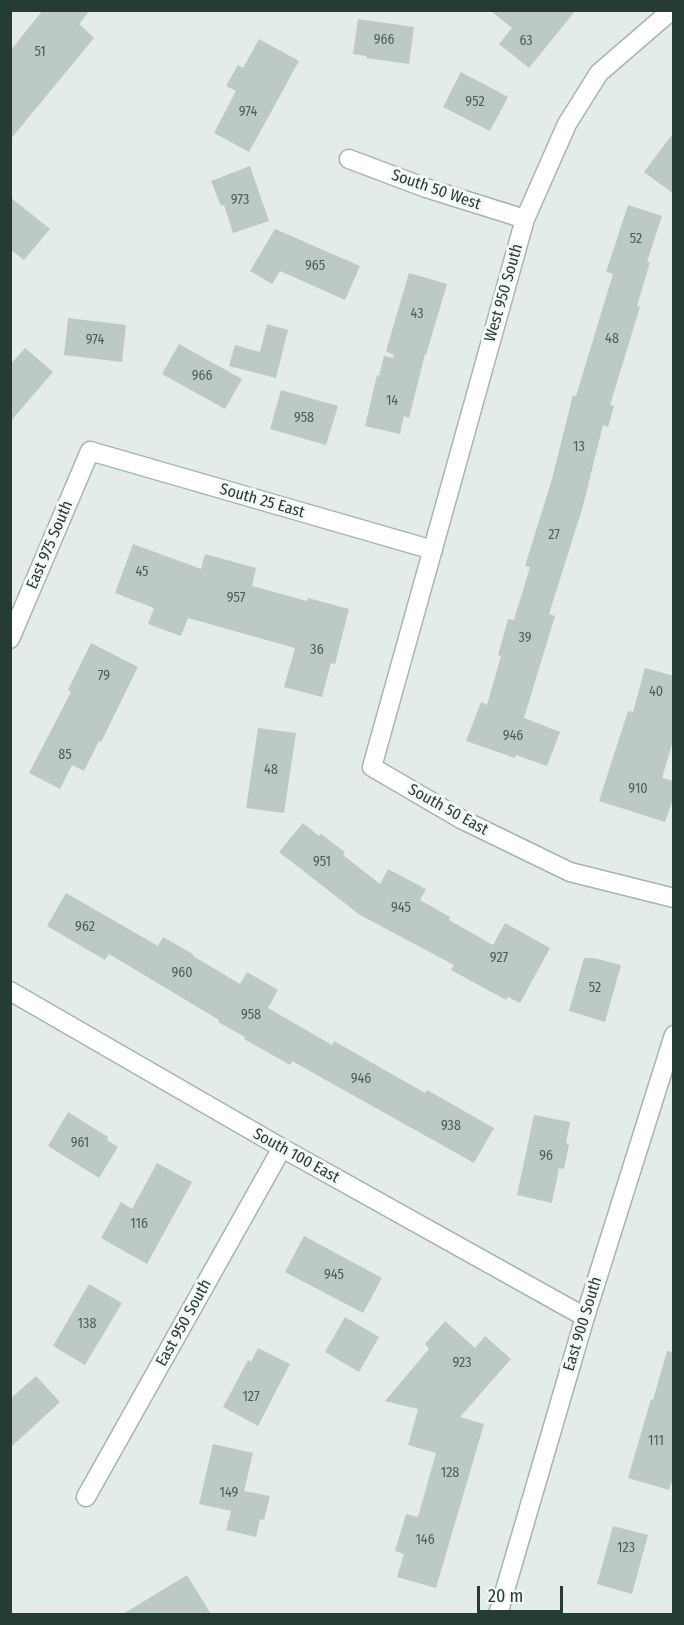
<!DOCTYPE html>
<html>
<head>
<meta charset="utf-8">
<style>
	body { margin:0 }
	#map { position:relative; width:684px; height:1625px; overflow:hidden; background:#e3ece8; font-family:"Fira Sans Condensed",sans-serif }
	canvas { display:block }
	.frame { position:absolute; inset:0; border:12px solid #253c34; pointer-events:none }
	.scale { position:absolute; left:477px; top:1586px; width:86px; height:27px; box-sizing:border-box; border:3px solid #253c34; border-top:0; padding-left:8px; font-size:18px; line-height:21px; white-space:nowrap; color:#253c34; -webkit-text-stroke:4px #f4f9f6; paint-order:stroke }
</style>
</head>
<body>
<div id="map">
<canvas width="684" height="1625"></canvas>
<div class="frame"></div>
<div class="scale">20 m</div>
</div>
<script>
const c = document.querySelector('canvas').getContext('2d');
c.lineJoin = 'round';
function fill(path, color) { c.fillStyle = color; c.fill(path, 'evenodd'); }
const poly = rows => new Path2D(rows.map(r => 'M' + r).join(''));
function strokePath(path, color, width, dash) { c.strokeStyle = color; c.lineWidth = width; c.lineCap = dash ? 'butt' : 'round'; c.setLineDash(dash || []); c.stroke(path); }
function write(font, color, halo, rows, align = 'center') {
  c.font = font + ' "Fira Sans Condensed",sans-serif'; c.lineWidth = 6; c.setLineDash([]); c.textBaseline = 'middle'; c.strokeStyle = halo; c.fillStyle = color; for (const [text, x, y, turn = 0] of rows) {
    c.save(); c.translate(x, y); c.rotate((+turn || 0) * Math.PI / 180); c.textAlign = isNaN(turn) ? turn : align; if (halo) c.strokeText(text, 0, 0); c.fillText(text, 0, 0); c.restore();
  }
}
fill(poly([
	[43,10,90,10,79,24,94,38,10,140,10,51],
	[490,10,576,10,529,68,499,44,512,28],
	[358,19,414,27,409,64,366,58,367,56,353,54],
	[259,39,299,61,249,152,214,133,236,91,226,86,238,65,243,68],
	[461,72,508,97,490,131,443,107],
	[674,132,674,194,644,172],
	[250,166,269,221,233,233,224,205,221,206,211,181],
	[10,197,50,229,24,260,10,249],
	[628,205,662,216,647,262,650,262,637,306,640,307,610,405,614,406,608,427,603,425,583,506,549,614,555,616,524,718,560,732,547,766,516,755,515,758,466,741,481,702,487,705,501,656,498,655,508,619,514,620,530,567,525,566,552,479,573,395,576,396,613,274,606,272],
	[275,229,360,266,345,300,280,271,272,284,250,271],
	[409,273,447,284,426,355,425,354,409,418,404,416,400,434,365,426,377,375,379,376,384,356,393,358,394,355,386,351],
	[68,318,126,325,122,362,64,355],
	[267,324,288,330,276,378,229,366,235,345,260,352],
	[179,344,242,379,225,409,162,374],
	[25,348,53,372,10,422,10,365],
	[281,390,338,406,326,445,270,429],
	[133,544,201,569,205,554,256,568,252,586,307,601,308,598,349,609,335,664,331,663,322,697,284,687,295,648,188,618,181,636,148,624,154,608,115,593],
	[91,643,138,667,101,742,99,741,84,771,72,765,60,789,29,773,71,692,68,690],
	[645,668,674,676,674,738,662,778,674,781,674,796,665,822,599,801,628,711,633,712],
	[258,728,296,733,284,813,246,808],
	[303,823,319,836,321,834,345,852,343,855,380,884,388,869,426,889,420,900,450,917,449,920,493,945,505,923,550,948,520,1003,508,997,506,1000,451,970,454,965,360,915,279,852],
	[66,893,158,946,163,937,193,954,193,956,240,984,247,972,278,990,268,1008,332,1045,334,1041,425,1093,427,1090,494,1128,474,1163,292,1061,290,1065,244,1039,245,1037,218,1022,219,1020,109,954,105,960,47,926],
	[584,958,594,958,621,965,605,1022,569,1011],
	[68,1112,108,1137,107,1140,118,1147,99,1178,48,1146],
	[534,1115,570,1122,566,1143,569,1144,564,1169,559,1168,552,1203,517,1195],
	[157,1163,192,1182,147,1264,101,1238,121,1202,132,1209],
	[304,1236,382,1278,363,1313,285,1272],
	[89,1284,122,1303,85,1365,53,1346],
	[345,1317,379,1337,359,1372,325,1352],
	[445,1321,475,1348,485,1336,511,1359,460,1417,484,1424,436,1588,397,1577,404,1554,395,1551,406,1514,418,1517,436,1453,408,1445,418,1409,385,1401,429,1349,425,1344],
	[258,1348,290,1364,258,1426,223,1407,248,1360,251,1362],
	[667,1351,674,1352,674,1476,669,1490,628,1478,651,1399,653,1400],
	[36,1376,60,1402,10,1448,10,1399],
	[213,1444,253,1453,244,1491,270,1496,264,1520,260,1519,256,1537,226,1530,231,1511,199,1504],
	[613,1526,648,1535,632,1594,597,1584],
	[187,1575,211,1614,123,1614]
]), '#bcc9c4');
const minor = poly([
	[672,10,599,73,567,124,525,219,372,767,461,819,570,872,674,898],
	[349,159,426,188,525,219],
	[10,639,90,451,433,550],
	[10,991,282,1148,585,1317],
	[86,1497,282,1148],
	[498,1614,585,1317,674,1035]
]);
strokePath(minor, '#a6b4ae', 21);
strokePath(minor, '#fff', 18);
write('14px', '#4b5f58', null, [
	["966",384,40],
	["63",526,41],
	["51",40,52],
	["952",475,102],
	["974",248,112],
	["973",240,200],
	["52",636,239],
	["965",315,266],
	["43",417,314],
	["48",612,339],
	["974",95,340],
	["966",202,376],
	["14",392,401],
	["958",304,418],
	["13",579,447],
	["27",554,535],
	["45",142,572],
	["957",236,598],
	["39",525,638],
	["36",317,650],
	["79",104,676],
	["40",656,692],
	["946",513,736],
	["85",65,755],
	["48",271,770],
	["910",638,789],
	["951",322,862],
	["945",401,908],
	["962",85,927],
	["927",499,958],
	["960",182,973],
	["52",595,988],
	["958",251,1015],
	["946",361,1079],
	["938",451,1126],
	["961",80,1143],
	["96",546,1156],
	["116",139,1224],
	["945",334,1275],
	["138",87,1324],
	["923",462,1363],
	["127",251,1397],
	["111",656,1441],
	["128",450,1473],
	["149",229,1493],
	["146",425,1540],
	["123",626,1548]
]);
write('16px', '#253c34', '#f4f9f6', [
	["South 50 West",436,190,19],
	["West 950 South",504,293,-74],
	["South 25 East",262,501,16],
	["East 975 South",50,545,-67],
	["South 50 East",448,810,29],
	["South 100 East",296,1156,29],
	["East 950 South",184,1323,-61],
	["East 900 South",583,1324,-73]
]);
</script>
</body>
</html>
